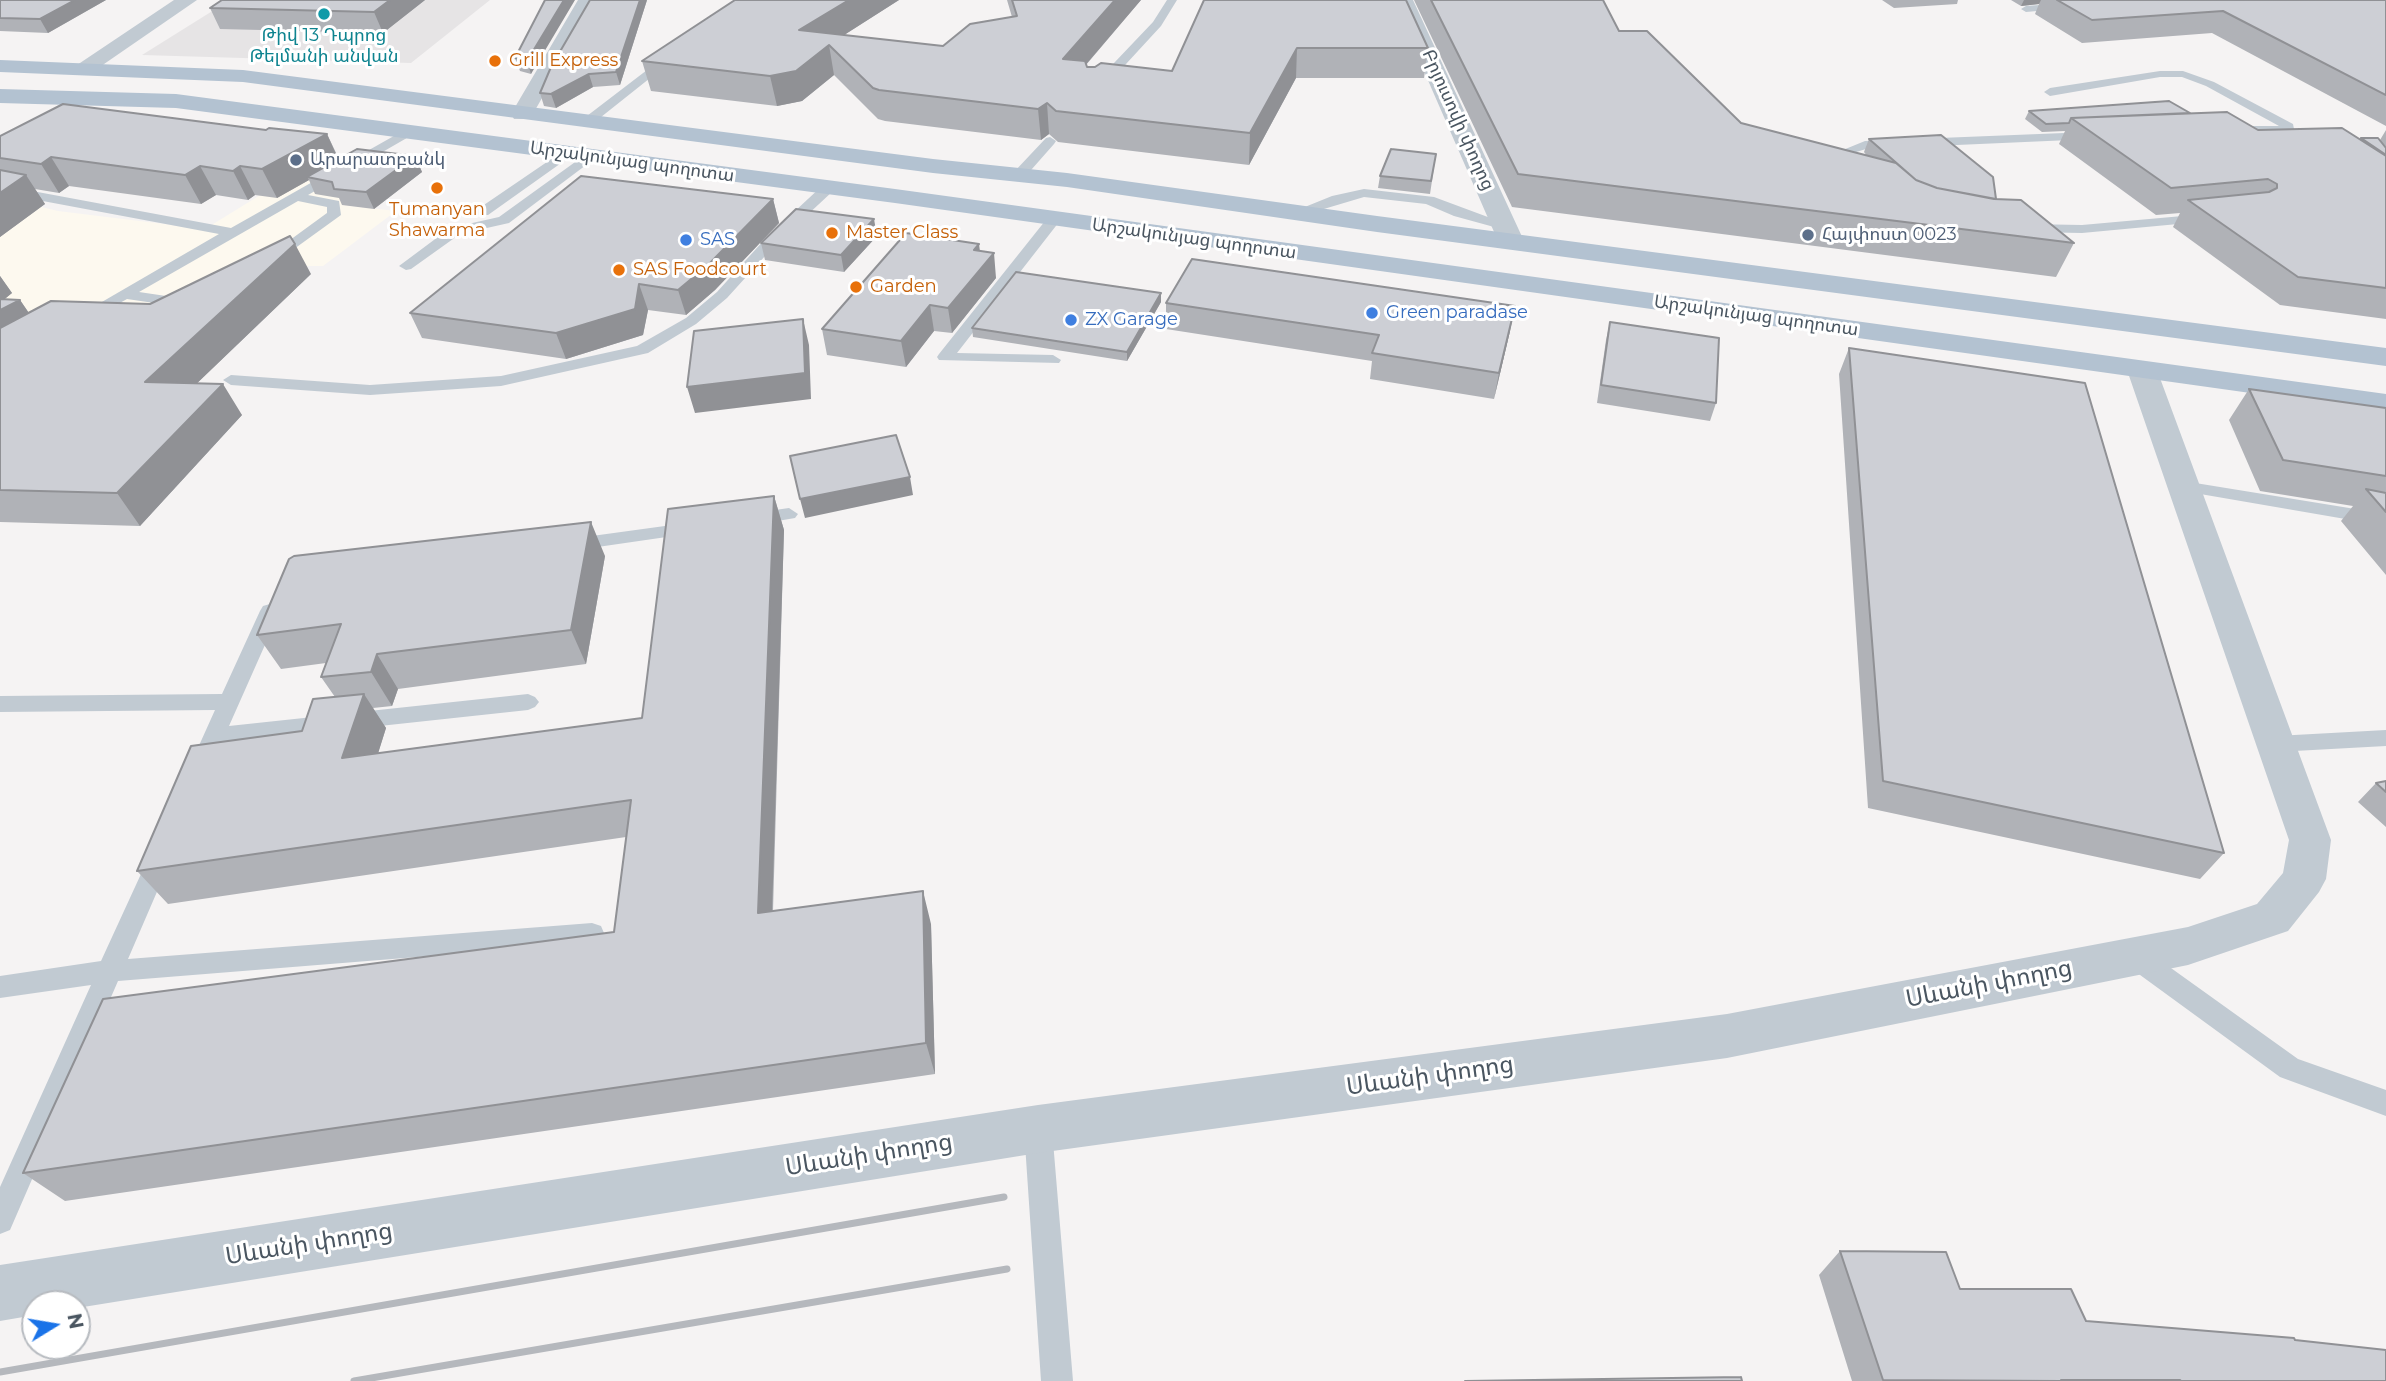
<!DOCTYPE html>
<html>
<head>
<meta charset="utf-8">
<style>
	body { margin:0 }
	#map { position:relative; width:2386px; height:1381px; overflow:hidden; background:#f5f3f3; font-family:Montserrat,sans-serif }
	canvas { display:block }
	.north { position:absolute; left:21px; top:1290px; width:70px; height:70px; box-sizing:border-box; background:#fff; border:2px solid #b7bbc0; border-radius:50%; rotate:79deg; font-size:19px; font-weight:700; line-height:28px; text-align:center; color:#4a5661 }
	.north::after { content:''; display:block; margin:auto; width:24px; height:32px; background:#1a73e8; clip-path:polygon(50% 0,100% 100%,50% 72%,0 100%) }
</style>
</head>
<body>
<div id="map">
<canvas width="2386" height="1381"></canvas>
<div class="north">N</div>
</div>
<script>
const c = document.querySelector('canvas').getContext('2d');
c.lineJoin = 'round';
function fill(path, color) { c.fillStyle = color; c.fill(path, 'evenodd'); }
const poly = rows => new Path2D(rows.map(r => 'M' + r).join(''));
function strokePath(path, color, width, dash) { c.strokeStyle = color; c.lineWidth = width; c.lineCap = dash ? 'butt' : 'round'; c.setLineDash(dash || []); c.stroke(path); }
function write(font, color, halo, rows, align = 'center') {
  c.font = font + ' Montserrat,"Noto Sans Armenian",sans-serif'; c.lineWidth = 6; c.setLineDash([]); c.textBaseline = 'middle'; c.strokeStyle = halo; c.fillStyle = color; for (const [text, x, y, turn = 0] of rows) {
    c.save(); c.translate(x, y); c.rotate((+turn || 0) * Math.PI / 180); c.textAlign = isNaN(turn) ? turn : align; if (halo) c.strokeText(text, 0, 0); c.fillText(text, 0, 0); c.restore();
  }
}
fill(poly([
	[319,159,343,205,396,211,323,266,306,266,0,396,0,197,58,211,205,229]
]), '#fdf9ef');
fill(poly([
	[230,0,490,0,411,63,142,55]
]), '#e6e4e5');
fill(poly([
	[1167,0,1177,0,1161,26,1103,89,1095,89,1095,83,1153,22,1167,0],
	[2066,3,2070,4,2070,8,2026,12,2021,9,2026,6,2066,3],
	[664,57,674,59,591,125,583,125,583,119,664,57],
	[2160,71,2183,71,2214,82,2293,124,2294,129,2308,134,2302,138,2272,133,2226,133,2226,127,2230,126,2279,126,2206,86,2182,77,2160,77,2050,96,2044,92,2050,88,2160,71],
	[408,128,412,129,412,135,308,195,339,201,341,215,276,262,266,262,264,259,327,213,327,207,298,201,139,292,193,300,196,303,193,306,188,308,127,299,89,320,79,320,76,317,219,234,0,193,0,185,231,228,408,128],
	[2089,132,2095,136,2093,139,1866,149,1853,153,1868,169,1861,173,1856,172,1838,152,1865,141,2089,132],
	[1050,137,1056,141,1054,144,1024,178,1014,178,1014,172,1046,138,1050,137],
	[566,149,572,153,571,156,488,215,478,215,478,209,566,149],
	[589,152,594,153,594,159,509,223,460,234,411,269,406,270,399,266,450,228,499,217,589,152],
	[828,184,833,185,833,191,775,245,727,298,696,324,648,353,501,386,370,395,231,385,223,380,231,375,370,385,501,376,637,346,686,318,717,292,765,239,823,185,828,184],
	[1364,189,1434,197,1512,226,1505,230,1454,216,1426,204,1364,197,1297,217,1290,213,1332,196,1364,189],
	[2205,214,2210,215,2210,221,2082,233,2027,232,2020,228,2027,224,2082,225,2205,214],
	[1054,215,1061,219,1059,222,957,353,1053,355,1061,360,1059,363,939,360,937,357,939,354,1049,216,1054,215],
	[2183,481,2386,514,2386,526,2177,490,2174,486,2177,482,2183,481],
	[789,508,798,514,795,518,754,525,745,519,754,513,789,508],
	[694,522,701,524,703,528,701,532,570,551,563,549,561,545,563,541,570,539,694,522],
	[270,604,277,606,280,611,229,726,528,694,535,697,539,702,535,707,528,710,222,743,207,776,199,778,191,776,188,770,215,710,0,712,0,696,222,694,260,611,263,606,270,604],
	[2386,730,2386,746,2276,752,2268,750,2265,744,2268,738,2276,736,2386,730],
	[160,848,168,850,172,857,128,959,592,923,601,926,604,933,601,940,592,943,118,981,10,1230,0,1234,0,1187,91,985,0,998,0,976,101,961,152,850,160,848],
	[2134,945,2143,948,2298,1059,2386,1090,2386,1116,2280,1077,2125,964,2121,956,2125,948,2134,945],
	[1038,1116,1048,1120,1052,1129,1073,1381,1041,1381,1024,1129,1028,1120,1038,1116]
]), '#c1cad2');
fill(poly([
	[174,0,197,0,91,73,77,73,73,69,77,65,174,0],
	[578,0,598,0,530,119,514,119,511,114,578,0],
	[1393,0,1413,0,1524,241,1520,247,1511,249,1502,247,1498,241,1393,0]
]), '#c1cad2');
fill(poly([
	[2142,361,2152,364,2157,370,2331,840,2326,879,2319,892,2288,931,2188,965,1727,1058,1038,1153,77,1308,77,1304,35,1304,35,1315,0,1321,0,1265,1038,1105,1727,1014,2188,927,2257,904,2283,873,2289,840,2127,370,2132,364,2142,361]
]), '#c1cad2');
fill(poly([
	[0,60,243,70,933,159,1067,173,1377,216,2386,348,2386,366,1377,232,1067,187,933,173,243,82,0,72,0,60],
	[0,89,176,94,895,189,2386,394,2386,412,895,203,176,108,0,103,0,89]
]), '#b3c2d1');
strokePath(poly([
	[0,1372,1004,1197],
	[354,1381,1007,1269]
]), '#b5b8bd', 7);
fill(poly([
	[0,0,106,0,48,33,0,31],
	[425,0,383,33,220,29,210,8],
	[545,0,531,74,520,71,515,58],
	[647,0,620,85,593,87,556,108,544,106,540,93],
	[735,0,899,0,844,35,943,46,1012,17,1007,0,1141,0,1086,65,1087,67,1172,71,1204,0,1428,48,1424,78,1296,78,1249,165,1058,142,1049,134,1041,140,885,121,878,119,834,75,802,101,777,106,651,91,642,61],
	[1414,0,1603,0,1619,31,1741,123,1867,156,1864,152,1869,139,1996,199,2074,243,2056,277,1512,207],
	[1882,0,1958,0,1957,4,1894,8],
	[2011,0,2386,0,2386,126,2212,33,2082,43,2035,14,2039,4,2021,6],
	[2029,111,2190,113,2258,130,2360,139,2361,138,2380,140,2386,130,2386,319,2280,305,2173,227,2180,213,2156,215,2059,144,2065,131,2042,132,2025,119],
	[266,130,327,134,339,159,415,156,422,172,374,209,342,205,339,198,315,194,309,180,277,198,255,195,248,200,216,195,201,204,69,186,59,193,35,189,45,204,0,237,0,136],
	[1436,154,1430,194,1378,188,1380,176],
	[773,199,779,223,715,290,686,315,648,310,643,335,566,359,422,338,410,313],
	[877,236,844,272,765,260,761,243],
	[980,251,996,278,952,333,934,331,906,367,827,355,822,329],
	[311,274,197,383,242,415,140,526,0,522,0,276,12,293,4,299,20,300,29,313,150,304],
	[1161,302,1127,361,973,337,972,328],
	[1166,303,1510,331,1494,399,1370,379,1372,361,1166,329],
	[1610,322,1716,403,1710,421,1597,403,1606,340],
	[1849,348,2224,853,2200,879,1868,808,1839,374],
	[2249,389,2386,408,2386,575,2341,521,2353,506,2260,491,2229,420],
	[774,496,784,530,773,911,931,924,935,1074,65,1201,23,1173,614,932,626,837,168,904,137,871,302,731,335,697,321,677,326,663,281,669,257,635,605,556,586,664,398,689,392,706,373,708,386,728,378,753,642,718],
	[2386,781,2386,827,2358,802,2376,783],
	[1840,1251,1960,1289,2086,1321,2295,1340,2386,1381,1852,1381,1819,1275]
]), '#b0b2b7');
fill(poly([
	[75,0,106,0,48,33,40,19],
	[390,0,425,0,383,33,374,12],
	[564,0,575,0,531,74,527,61],
	[640,0,647,0,620,85,616,72],
	[849,0,899,0,805,60,799,30],
	[1115,0,1141,0,1065,89,1063,59],
	[2024,0,2041,0,2039,4,2021,6],
	[829,45,834,75,802,101,777,106,770,76],
	[1297,48,1296,78,1249,165,1250,133],
	[589,74,593,87,556,108,551,94],
	[1047,103,1049,134,1041,140,1038,109],
	[327,134,340,163,307,177,309,180,277,198,262,169],
	[415,156,422,172,374,209,366,192],
	[51,157,69,186,59,193,41,164],
	[200,166,216,195,201,204,185,175],
	[240,166,255,195,248,200,233,171],
	[26,175,45,204,0,237,0,193],
	[773,199,779,223,715,290,686,315,678,290],
	[874,219,877,236,844,272,841,255],
	[295,244,311,274,165,414,145,382],
	[979,244,982,267,994,253,996,278,952,333,948,308,974,250],
	[0,276,12,293,0,303],
	[639,284,648,310,643,335,566,359,556,333],
	[1161,293,1161,302,1127,361,1127,352],
	[20,300,41,331,0,354,0,310],
	[930,305,934,331,906,367,901,341],
	[1515,306,1510,331,1494,399,1499,373],
	[803,319,809,345,811,399,695,413,687,387],
	[223,384,242,415,140,526,117,493],
	[910,477,913,495,805,518,800,499],
	[774,496,784,530,771,945,758,913],
	[591,522,605,556,586,664,571,630],
	[377,654,398,689,392,706,371,672],
	[364,694,386,728,366,792,342,758],
	[923,891,931,924,935,1074,926,1043]
]), '#909195');
const building = poly([
	[0,0,75,0,40,19,0,18,0,0],
	[222,0,390,0,374,12,210,8,222,0],
	[545,0,564,0,527,61,515,58,545,0],
	[590,0,640,0,616,72,589,74,551,94,540,93,551,67,590,0],
	[735,0,849,0,799,30,943,46,970,24,1017,16,1012,0,1115,0,1063,59,1085,61,1087,67,1095,67,1101,63,1172,71,1204,0,1406,0,1428,48,1297,48,1250,133,1056,111,1047,103,1038,109,879,90,873,88,829,45,796,71,770,76,642,61,735,0],
	[1431,0,1603,0,1619,31,1647,31,1741,123,1896,163,1916,180,1937,188,1994,199,2021,200,2074,243,1518,174,1431,0],
	[2057,0,2386,0,2386,95,2223,11,2092,20,2057,0],
	[2169,101,2190,113,2071,118,2069,123,2046,124,2029,111,2169,101],
	[63,104,266,130,269,128,327,134,262,169,240,166,233,171,200,166,185,175,51,157,41,164,0,158,0,136,63,104],
	[2227,112,2258,130,2342,128,2386,156,2386,288,2298,277,2188,200,2269,192,2277,188,2277,184,2268,179,2171,188,2071,118,2227,112],
	[1941,135,1993,177,1996,199,1937,188,1916,180,1869,139,1941,135],
	[2361,138,2378,138,2386,148,2386,155,2361,138],
	[357,149,415,156,366,192,334,189,332,182,307,177,357,149],
	[1391,149,1436,154,1431,181,1380,176,1391,149],
	[0,170,26,175,0,193,0,170],
	[581,176,773,199,708,265,678,290,639,284,635,309,556,333,410,313,581,176],
	[796,209,874,219,841,255,761,243,796,209],
	[906,233,979,244,974,250,994,253,948,308,930,305,901,341,822,329,906,233],
	[290,236,295,244,145,382,223,384,117,493,0,490,0,328,51,301,150,304,290,236],
	[1192,259,1515,306,1499,373,1372,353,1379,335,1166,303,1192,259],
	[1016,272,1161,293,1127,352,972,328,1016,272],
	[0,299,20,300,0,310,0,299],
	[803,319,805,373,687,387,694,331,803,319],
	[1610,322,1719,338,1716,403,1601,385,1610,322],
	[1849,348,2085,383,2224,853,1883,781,1849,348],
	[2249,389,2386,408,2386,476,2283,460,2249,389],
	[896,435,910,477,800,499,790,456,896,435],
	[2366,489,2386,493,2386,512,2366,489],
	[774,496,758,913,923,891,926,1043,23,1173,103,999,614,932,631,800,137,871,191,746,302,731,313,699,364,694,342,758,642,718,668,509,774,496],
	[591,522,571,630,377,654,371,672,321,677,341,624,257,635,289,559,294,556,591,522],
	[2386,781,2386,792,2376,783,2386,781],
	[1840,1251,1946,1252,1960,1289,2071,1289,2086,1321,2294,1338,2295,1340,2386,1350,2386,1381,2181,1381,2180,1380,2061,1380,2061,1381,1883,1380,1840,1251],
	[1741,1377,1742,1381,1465,1381,1741,1377]
]);
fill(building, '#cdcfd5');
strokePath(building, '#909195', 2);
for (const [x, y, r, color] of [
	[324,14,7,"#0f9aa8"],
	[495,61,7,"#e8710a"],
	[296,160,7,"#5c6f8a"],
	[437,188,7,"#e8710a"],
	[832,233,7,"#e8710a"],
	[1808,235,7,"#5c6f8a"],
	[686,240,7,"#3f7fe0"],
	[619,270,7,"#e8710a"],
	[856,287,7,"#e8710a"],
	[1372,313,7,"#3f7fe0"],
	[1071,320,7,"#3f7fe0"]
]) { const dot = new Path2D(); dot.arc(x, y, r, 0, 2 * Math.PI); c.fillStyle = color; c.fill(dot); strokePath(dot, '#fff', 2.5); }
write('18px', '#0d838f', '#fff', [
	["Թիվ 13 Դպրոց",324,36],
	["Թելմանի անվան",324,57]
]);
write('18px', '#c56008', '#fff', [
	["Grill Express",509,61],
	["Tumanyan",437,210,"center"],
	["Shawarma",437,231,"center"],
	["Master Class",846,233],
	["SAS Foodcourt",633,270],
	["Garden",870,287]
], 'left');
write('18px', '#4a5661', '#fff', [
	["Բրյուսովի փողոց",1458,120,66],
	["Արշակունյաց պողոտա",632,162,8],
	["Արշակունյաց պողոտա",1194,239,8],
	["Արշակունյաց պողոտա",1756,316,8]
]);
write('18px', '#4e5e75', '#fff', [
	["Արարատբանկ",310,160],
	["Հայփոստ 0023",1822,235]
], 'left');
write('18px', '#366cbe', '#fff', [
	["SAS",700,240],
	["Green paradase",1386,313],
	["ZX Garage",1085,320]
], 'left');
write('24px', '#4a5661', '#fff', [
	["Սևանի փողոց",1989,984,-11],
	["Սևանի փողոց",1430,1076,-8],
	["Սևանի փողոց",869,1155,-9],
	["Սևանի փողոց",309,1244,-9]
]);
</script>
</body>
</html>
